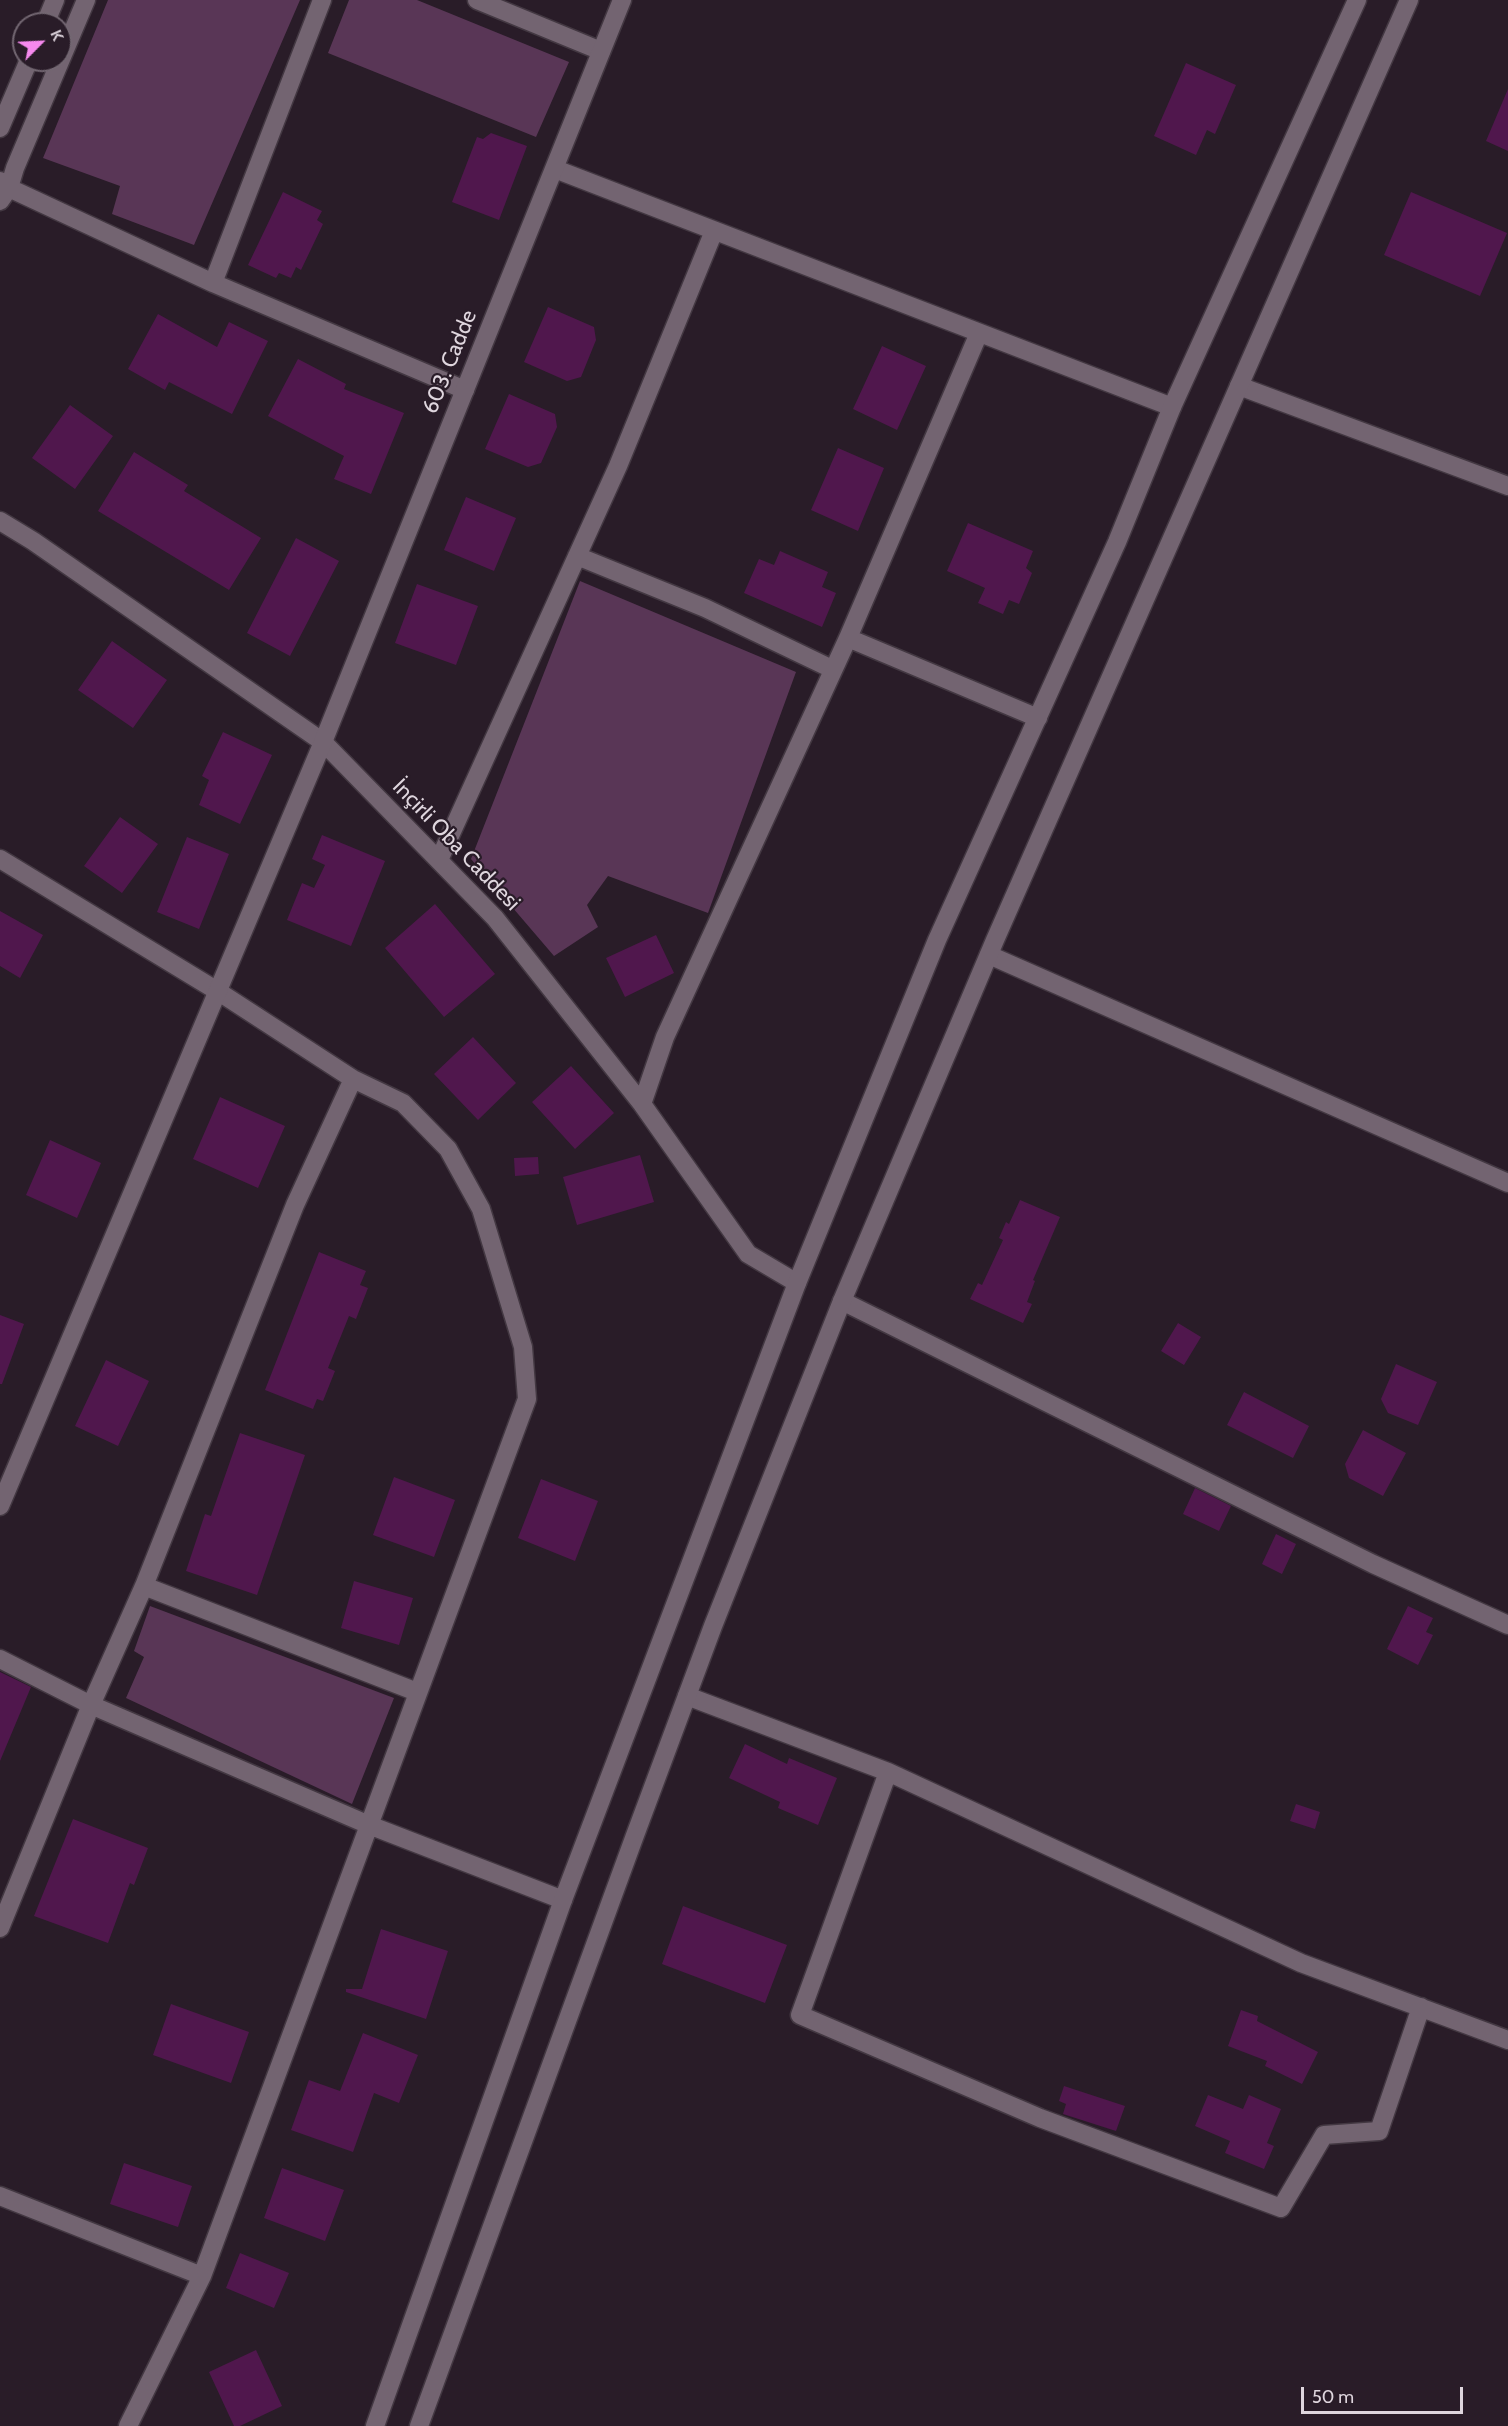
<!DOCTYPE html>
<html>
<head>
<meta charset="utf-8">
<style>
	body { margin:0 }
	#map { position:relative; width:1508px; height:2426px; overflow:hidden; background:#291c28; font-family:Cabin,sans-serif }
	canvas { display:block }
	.north { position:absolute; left:12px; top:12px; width:60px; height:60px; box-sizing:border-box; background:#291c28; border:2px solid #726671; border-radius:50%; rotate:66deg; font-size:16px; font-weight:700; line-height:24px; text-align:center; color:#dfd6de }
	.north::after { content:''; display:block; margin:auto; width:21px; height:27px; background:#f689ee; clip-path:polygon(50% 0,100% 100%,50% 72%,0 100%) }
	.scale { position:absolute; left:1301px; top:2387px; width:162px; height:27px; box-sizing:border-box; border:3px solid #dfd6de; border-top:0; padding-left:8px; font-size:18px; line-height:21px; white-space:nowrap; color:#dfd6de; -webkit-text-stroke:4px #291c28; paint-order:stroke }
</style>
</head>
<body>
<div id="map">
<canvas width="1508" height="2426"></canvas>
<div class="north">K</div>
<div class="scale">50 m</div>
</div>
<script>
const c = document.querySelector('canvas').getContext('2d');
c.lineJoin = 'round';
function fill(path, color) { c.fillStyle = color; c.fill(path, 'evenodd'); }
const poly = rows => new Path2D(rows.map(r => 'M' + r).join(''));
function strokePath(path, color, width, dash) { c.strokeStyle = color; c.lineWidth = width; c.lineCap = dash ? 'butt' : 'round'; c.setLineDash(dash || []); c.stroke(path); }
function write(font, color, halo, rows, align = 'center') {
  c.font = font + ' Cabin,sans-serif'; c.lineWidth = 4.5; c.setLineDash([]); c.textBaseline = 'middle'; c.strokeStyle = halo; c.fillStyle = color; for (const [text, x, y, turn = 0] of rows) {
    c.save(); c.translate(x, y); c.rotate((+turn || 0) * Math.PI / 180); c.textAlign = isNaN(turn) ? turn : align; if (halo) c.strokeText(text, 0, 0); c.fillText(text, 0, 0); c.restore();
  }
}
fill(poly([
	[108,0,300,0,194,245,112,214,120,186,43,158],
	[349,0,417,0,569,62,536,137,328,53],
	[580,581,796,672,708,913,608,876,587,905,598,927,554,956,471,859],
	[150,1606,394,1698,352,1804,126,1698,144,1657,134,1651]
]), '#593656');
fill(poly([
	[1186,63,1236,85,1215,134,1207,130,1196,155,1154,136],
	[1508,89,1508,151,1486,141],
	[491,133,527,146,499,220,452,202,477,137,483,139],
	[283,192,322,211,317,220,323,224,301,270,296,267,291,278,279,273,276,278,248,265],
	[1411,192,1507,233,1480,296,1384,255],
	[548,307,594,327,596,340,581,377,567,381,524,362],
	[158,314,217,347,229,322,268,341,232,414,169,382,165,390,128,369],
	[882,346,926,366,897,430,853,409],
	[298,359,346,384,344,389,404,413,371,494,334,479,344,456,268,416],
	[509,394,555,414,557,427,541,463,528,467,485,449],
	[70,405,113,436,75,489,32,458],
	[838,448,884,468,858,531,811,510],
	[134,452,188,485,184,491,261,538,229,590,98,511],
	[466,497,516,518,494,571,444,550],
	[968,523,1033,551,1026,568,1032,573,1019,604,1009,600,1003,614,978,603,985,588,947,571],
	[296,538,339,561,290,656,247,633],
	[780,551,828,572,822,587,836,593,822,627,744,593,759,559,774,565],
	[417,584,478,606,456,665,395,643],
	[112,641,167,680,133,728,78,690],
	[223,732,272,755,240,824,199,805,209,780,202,776],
	[120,817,158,844,122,893,84,866],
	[322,835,385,861,351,946,287,920,302,883,314,888,325,865,312,859],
	[187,837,229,854,199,929,157,912],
	[435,904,495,974,444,1017,385,948],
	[0,911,43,935,20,978,0,966],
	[656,935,674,973,625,997,606,958],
	[473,1037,516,1083,478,1120,434,1074],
	[571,1066,614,1113,575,1149,532,1102],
	[220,1097,285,1126,258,1188,193,1159],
	[50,1140,101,1163,77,1218,26,1195],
	[640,1155,654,1202,577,1225,563,1177],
	[538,1157,539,1174,515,1176,514,1158],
	[1020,1200,1060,1217,1033,1280,1035,1281,1027,1302,1032,1304,1023,1323,970,1299,978,1283,982,1285,1003,1240,999,1238,1006,1222,1009,1224],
	[319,1252,366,1271,360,1285,368,1288,356,1319,349,1316,345,1326,328,1368,335,1371,323,1401,317,1399,313,1409,265,1390],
	[0,1315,24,1324,2,1384,0,1384],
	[1178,1323,1201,1337,1184,1365,1161,1351],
	[106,1360,149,1381,118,1446,75,1426],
	[1396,1364,1437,1382,1418,1425,1388,1413,1381,1399],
	[1244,1392,1309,1426,1293,1458,1227,1425],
	[1363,1430,1406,1453,1383,1496,1349,1478,1345,1464],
	[240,1433,305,1455,257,1595,186,1571,205,1514,211,1516],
	[394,1477,455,1500,434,1557,373,1535],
	[541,1479,598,1501,575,1561,518,1538],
	[1195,1488,1231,1506,1219,1531,1183,1514],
	[1276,1534,1296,1544,1282,1574,1262,1564],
	[354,1581,413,1598,399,1645,341,1628],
	[1408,1606,1433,1618,1426,1632,1433,1635,1418,1665,1387,1649],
	[0,1672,31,1687,0,1761],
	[745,1744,787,1764,789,1758,837,1778,818,1825,778,1808,780,1802,729,1778],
	[1296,1804,1320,1812,1315,1829,1290,1821],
	[73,1819,148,1848,134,1885,130,1883,108,1943,34,1916],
	[683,1906,787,1945,765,2003,662,1964],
	[381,1929,448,1951,426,2019,346,1992,346,1989,362,1989],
	[171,2004,249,2032,231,2083,153,2055],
	[1241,2010,1258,2016,1257,2021,1318,2052,1302,2084,1265,2066,1267,2061,1228,2046],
	[363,2033,418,2055,399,2103,374,2093,353,2152,291,2130,309,2080,340,2091],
	[1064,2086,1125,2106,1116,2131,1063,2114,1066,2104,1059,2101],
	[1208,2095,1243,2109,1249,2095,1281,2109,1267,2143,1274,2146,1264,2169,1225,2153,1230,2141,1195,2126],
	[124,2163,192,2186,178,2227,110,2204],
	[282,2168,344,2190,325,2241,264,2218],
	[240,2253,289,2273,274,2308,226,2288],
	[256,2350,282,2406,240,2426,234,2426,209,2372]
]), '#50174d');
const minor = poly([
	[477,0,601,51],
	[45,24,55,0],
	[0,128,29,60],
	[555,169,1172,407],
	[0,181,9,188,213,283,465,390],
	[0,201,9,188,15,168,86,0],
	[213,283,322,0],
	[1239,386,1508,486],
	[0,521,33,541,323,742,495,918,642,1104,748,1254,797,1283],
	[577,556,705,608,832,669],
	[848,638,1038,718],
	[0,859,219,992,353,1079,403,1103,448,1149,481,1209,523,1347,527,1399,202,2276,128,2426],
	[439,860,618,466,714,231],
	[989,955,1508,1183],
	[642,1104,665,1037,848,638,979,333],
	[144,1586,417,1692],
	[0,1659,91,1705,369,1825,563,1900],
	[687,1696,888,1772,1301,1963,1508,2040],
	[888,1772,800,2015,1040,2118,1281,2208,1324,2135,1379,2131,1421,2007],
	[0,1928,91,1705,144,1586,295,1205,353,1079],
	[0,2196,202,2276]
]);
const tertiary = poly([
	[842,1301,1373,1564,1508,1625],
	[0,1506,323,742,622,0]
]);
const secondary = poly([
	[375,2426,563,1900,797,1283,937,940,1117,542,1172,407,1357,0],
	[419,2426,634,1838,713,1626,842,1301,995,940,1409,0]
]);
strokePath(minor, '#433842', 21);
strokePath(tertiary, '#433842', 21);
strokePath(secondary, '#433842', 21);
strokePath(minor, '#736471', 18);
strokePath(tertiary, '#736471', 18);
strokePath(secondary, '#736471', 18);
write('22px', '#dfd6de', '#291c28', [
	["603. Cadde",450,362,-68],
	["İnçirli Oba Caddesi",456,845,46]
]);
</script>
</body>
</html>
